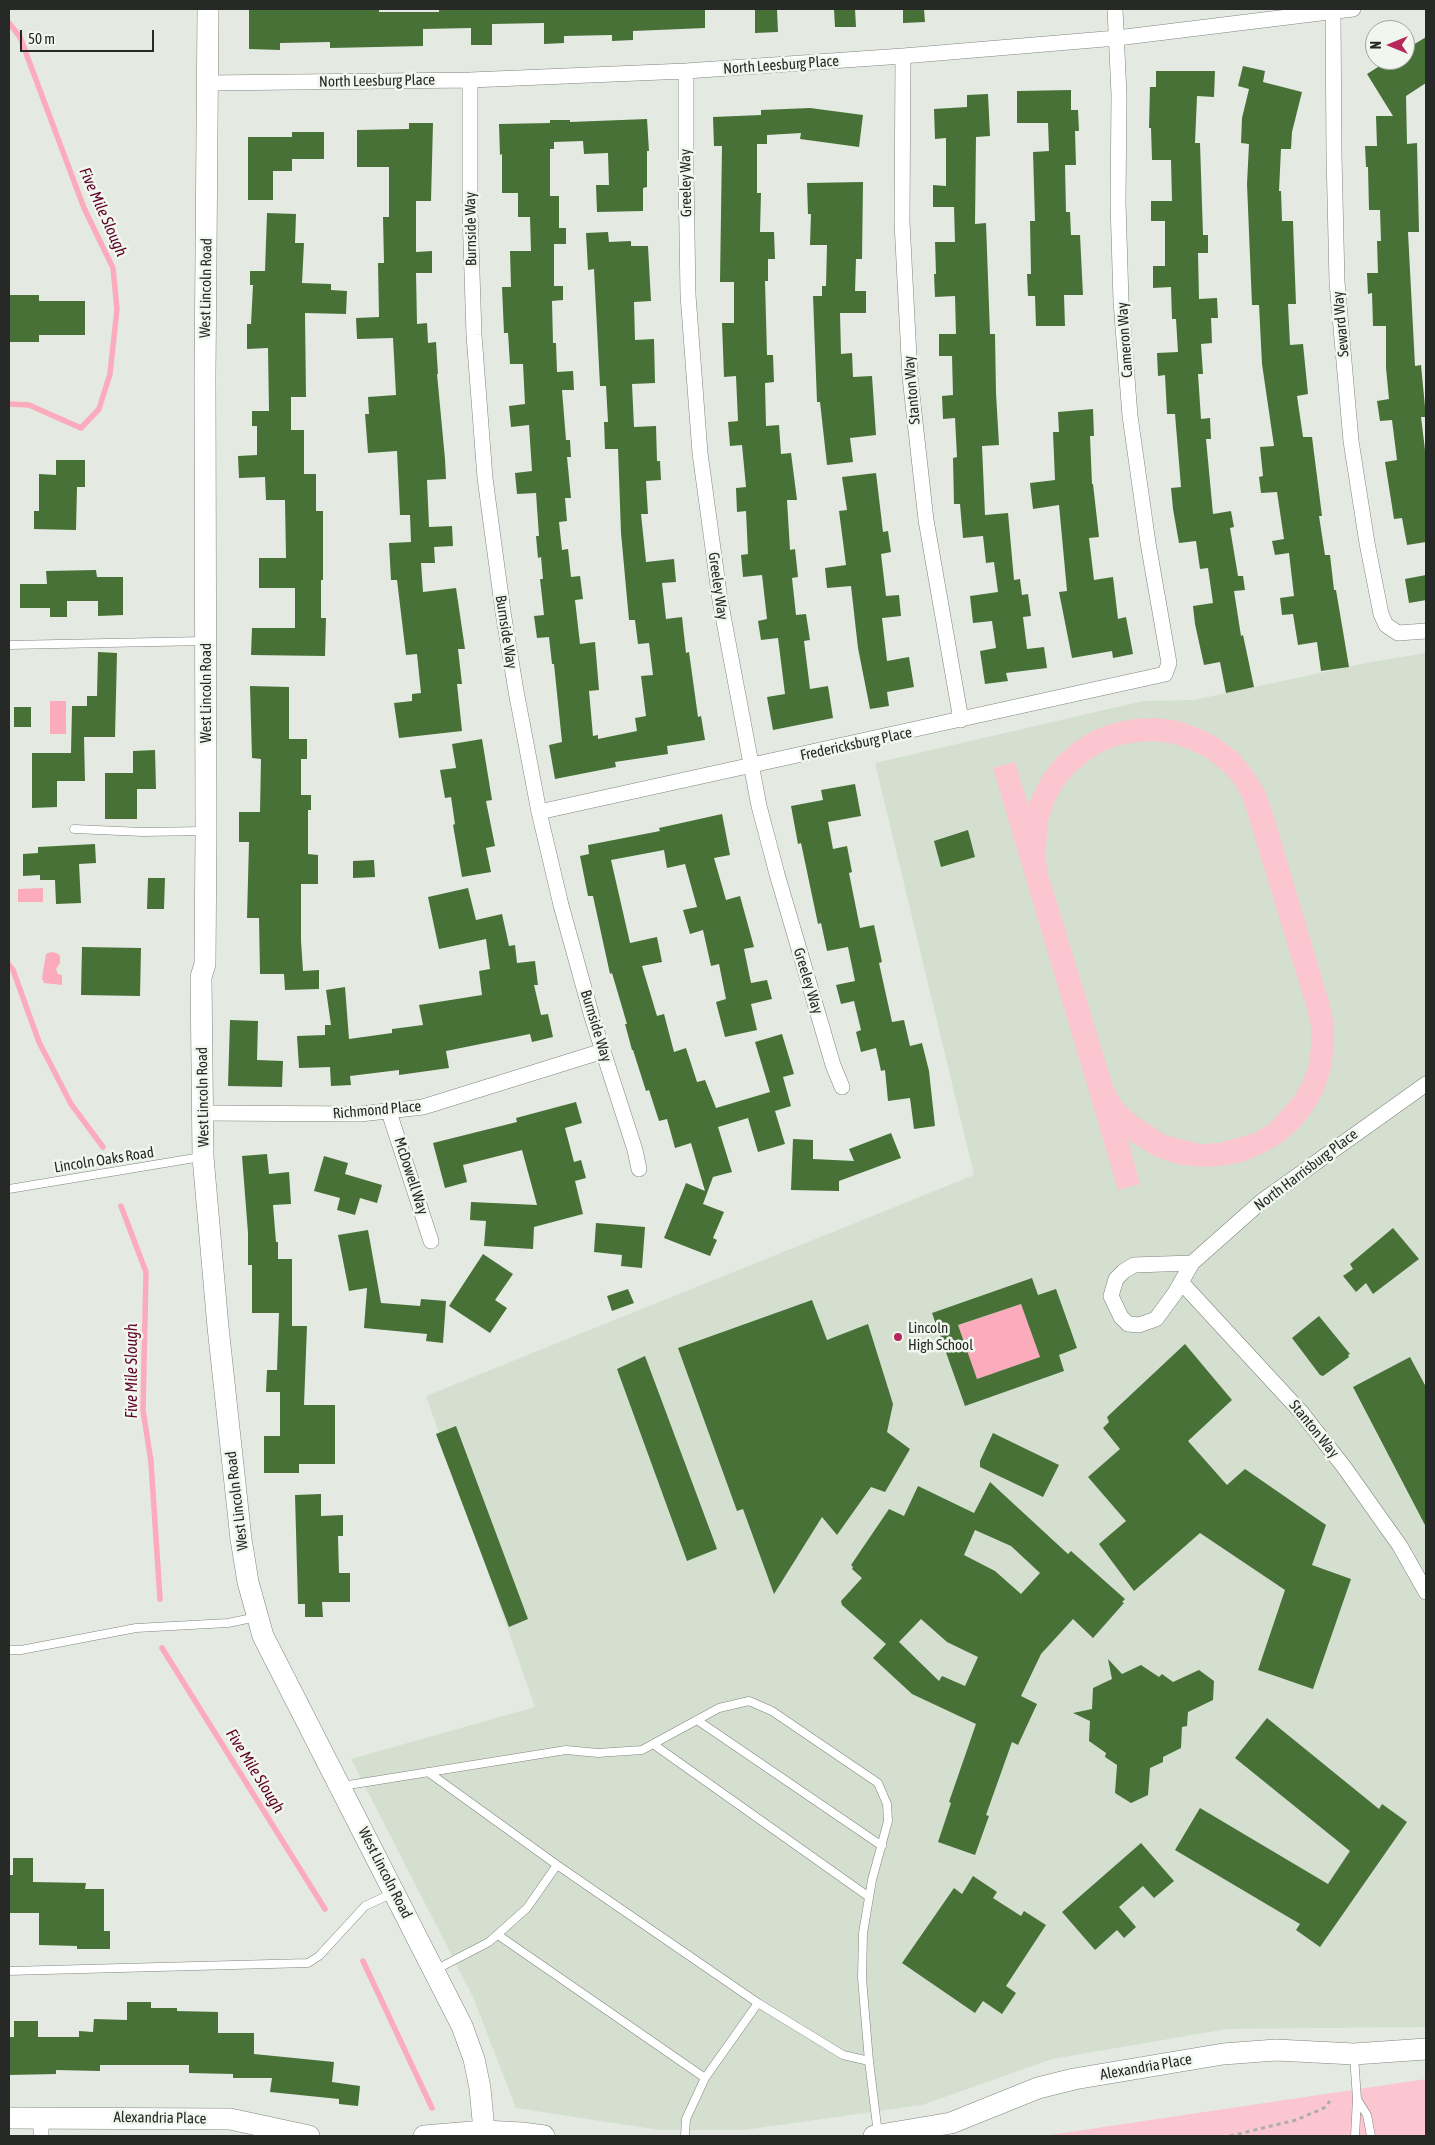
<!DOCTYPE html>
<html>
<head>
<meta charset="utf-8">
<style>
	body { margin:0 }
	#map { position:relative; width:1435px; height:2145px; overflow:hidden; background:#e4eae2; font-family:"Asap Condensed",sans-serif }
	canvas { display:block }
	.frame { position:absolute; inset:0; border:10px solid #272926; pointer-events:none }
	.north { position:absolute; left:1365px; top:20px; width:50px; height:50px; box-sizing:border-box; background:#f1f7ef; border:1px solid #a0a59f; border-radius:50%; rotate:270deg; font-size:14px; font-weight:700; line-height:20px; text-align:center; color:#272926 }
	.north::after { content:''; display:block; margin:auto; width:18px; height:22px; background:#b6285a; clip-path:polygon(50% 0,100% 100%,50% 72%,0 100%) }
	.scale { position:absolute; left:20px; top:30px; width:134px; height:22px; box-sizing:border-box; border:2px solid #272926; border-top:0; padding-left:6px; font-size:15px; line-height:18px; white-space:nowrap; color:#272926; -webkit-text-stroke:4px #f1f7ef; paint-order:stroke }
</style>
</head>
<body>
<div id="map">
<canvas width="1435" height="2145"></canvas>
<div class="frame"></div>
<div class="north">N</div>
<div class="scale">50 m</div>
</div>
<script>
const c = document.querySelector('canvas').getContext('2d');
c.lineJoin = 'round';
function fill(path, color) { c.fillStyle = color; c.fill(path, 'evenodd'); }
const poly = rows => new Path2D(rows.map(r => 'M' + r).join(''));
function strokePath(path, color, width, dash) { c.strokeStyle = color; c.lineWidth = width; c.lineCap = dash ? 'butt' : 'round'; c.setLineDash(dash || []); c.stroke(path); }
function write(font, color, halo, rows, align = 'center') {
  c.font = font + ' "Asap Condensed",sans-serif'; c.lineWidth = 5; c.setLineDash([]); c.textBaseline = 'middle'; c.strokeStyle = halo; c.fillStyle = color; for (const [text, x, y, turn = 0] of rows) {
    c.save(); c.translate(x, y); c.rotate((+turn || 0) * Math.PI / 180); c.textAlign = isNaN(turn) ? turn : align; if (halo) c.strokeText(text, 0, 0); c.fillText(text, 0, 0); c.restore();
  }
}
fill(poly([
	[1426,653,1426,2027,1227,2029,1052,2059,922,2105,744,2130,659,2130,516,2108,473,1997,351,1759,535,1707,426,1396,974,1175,875,763,1143,701,1194,700,1371,662]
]), '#d4dfd0');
fill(poly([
	[1157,718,1179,721,1201,729,1220,739,1238,753,1252,770,1264,789,1272,810,1329,1002,1334,1024,1334,1046,1331,1069,1324,1090,1313,1110,1300,1127,1283,1142,1264,1153,1243,1162,1222,1166,1199,1167,1177,1164,1156,1157,1128,1140,1140,1184,1118,1190,993,768,1015,762,1028,805,1043,775,1056,758,1073,743,1092,731,1113,723,1135,719],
	[1156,741,1174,744,1191,750,1207,758,1222,770,1234,783,1243,799,1307,1009,1311,1027,1311,1045,1309,1063,1303,1081,1294,1097,1269,1124,1254,1133,1219,1143,1200,1144,1165,1135,1135,1115,1122,1102,1113,1086,1049,877,1045,858,1048,822,1053,805,1062,788,1073,774,1087,762,1102,752,1120,745,1137,742],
	[1426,2079,1426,2136,1043,2136]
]), '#fbc6d0');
fill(poly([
	[50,701,66,701,66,734,50,734],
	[43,888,43,902,18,902,18,889],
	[51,952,57,953,60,956,60,963,56,969,58,974,62,975,62,985,44,983,42,978,46,954],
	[1021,1304,1040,1357,977,1379,958,1325]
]), '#fbabbc');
strokePath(poly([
	[9,23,20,37,84,208,113,268,117,309,110,374,99,409,81,428,29,405,9,404],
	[9,965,13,970,39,1042,71,1104,103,1147],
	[121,1206,146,1272,143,1410,151,1462,160,1599],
	[162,1648,325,1909],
	[363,1961,432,2108]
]), '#fbabbc', 5.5);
fill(poly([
	[249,9,379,9,379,12,439,12,439,9,705,9,705,28,633,31,633,40,612,41,612,35,564,36,564,43,544,44,544,23,492,24,492,45,471,45,471,28,423,29,423,46,330,48,330,42,280,43,280,50,249,49],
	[755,9,777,9,778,32,755,33],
	[834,9,855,9,856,27,835,27],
	[903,9,924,9,925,22,903,23],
	[1426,37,1426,83,1406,96,1407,144,1417,143,1419,232,1408,232,1415,366,1421,365,1426,417,1421,417,1426,458,1426,542,1407,545,1402,518,1394,519,1385,462,1397,460,1392,420,1380,421,1377,401,1389,399,1386,368,1386,326,1373,326,1372,293,1368,294,1367,273,1378,273,1377,241,1381,241,1380,210,1369,210,1368,167,1366,167,1365,146,1377,146,1376,116,1393,116,1367,74,1389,60,1405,60,1405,50],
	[1243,66,1265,71,1263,82,1302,92,1292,132,1291,149,1281,149,1279,191,1281,191,1282,221,1293,221,1294,251,1296,304,1288,304,1290,345,1303,344,1308,394,1297,396,1303,437,1312,437,1322,516,1319,516,1325,555,1330,555,1334,590,1336,590,1349,667,1321,671,1317,642,1298,645,1293,614,1282,615,1280,598,1294,596,1289,553,1275,555,1272,541,1284,539,1277,492,1261,493,1259,477,1263,476,1260,447,1274,446,1262,364,1259,305,1252,305,1247,184,1249,144,1241,143,1242,118,1249,89,1238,86],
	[1156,71,1215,71,1214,97,1197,96,1195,143,1200,143,1203,235,1208,235,1208,253,1198,253,1199,299,1217,298,1218,318,1211,318,1212,343,1201,344,1203,374,1198,374,1201,419,1210,418,1211,439,1206,439,1213,514,1231,511,1234,527,1230,528,1238,576,1243,576,1245,590,1234,591,1241,636,1243,635,1254,687,1226,693,1220,662,1204,665,1195,624,1193,606,1213,603,1208,568,1200,569,1196,541,1179,543,1173,509,1171,488,1181,487,1175,414,1167,414,1165,375,1158,376,1157,353,1178,352,1176,319,1172,319,1171,287,1153,288,1153,266,1165,266,1165,221,1151,221,1151,201,1172,201,1171,160,1152,160,1151,128,1149,128,1150,87,1156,87],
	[1071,90,1071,110,1078,110,1079,131,1075,131,1076,165,1065,165,1066,212,1070,212,1071,235,1080,235,1083,295,1064,295,1065,326,1036,326,1035,296,1028,296,1027,274,1031,274,1030,221,1035,221,1033,152,1049,151,1048,123,1017,123,1017,91],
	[988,94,990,136,976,137,975,224,986,223,990,334,995,334,996,393,999,445,982,446,985,515,1008,513,1014,580,1020,579,1022,595,1028,594,1031,616,1023,617,1027,649,1044,647,1047,668,1006,673,1008,681,985,684,980,651,996,648,992,621,973,623,970,596,998,592,994,562,986,563,983,536,963,538,960,504,954,504,953,458,957,457,955,418,943,419,942,396,953,395,952,356,939,356,939,334,956,334,955,296,935,297,934,274,936,274,935,242,955,242,954,207,933,207,933,185,946,186,946,138,935,139,934,109,967,107,967,95],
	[810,108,863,115,859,147,800,139,801,133,767,135,767,144,757,144,757,193,761,193,760,232,774,232,775,259,768,259,768,281,765,281,767,355,773,355,774,382,765,383,766,426,779,425,781,454,791,453,797,500,787,500,790,550,795,549,798,577,792,578,796,615,806,614,810,640,804,641,810,689,828,686,833,718,773,730,767,697,785,694,778,638,761,640,758,621,767,619,762,575,743,577,741,555,748,554,746,511,737,512,736,488,746,487,742,445,730,446,728,422,738,421,736,376,724,377,722,323,734,323,734,282,720,282,722,146,714,146,713,117,761,115,761,110],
	[647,119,649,151,647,151,647,187,643,188,643,211,597,212,596,185,609,185,608,153,584,154,583,141,554,142,554,149,550,149,550,196,559,196,559,228,566,228,566,244,554,244,554,286,563,286,563,300,552,301,553,343,556,343,557,372,573,371,574,390,562,390,566,440,570,440,571,457,567,457,571,498,565,498,567,521,559,522,562,550,568,549,571,577,580,576,583,599,575,600,580,644,595,642,599,690,589,691,593,736,598,735,598,739,637,731,635,718,646,716,641,676,653,675,649,643,638,644,635,620,629,620,621,533,618,449,605,449,604,422,608,422,606,386,600,386,594,269,588,270,586,233,608,232,609,242,631,241,631,246,648,246,651,301,634,302,635,340,654,339,655,383,632,384,634,427,656,426,657,461,660,461,661,480,646,481,648,514,641,514,646,562,674,559,676,582,662,583,666,619,682,617,686,653,689,652,698,717,701,716,705,740,667,746,668,754,615,762,616,767,555,779,549,745,562,742,554,664,552,664,549,637,537,638,534,616,544,615,540,579,543,579,541,557,538,558,536,536,539,536,536,493,517,494,515,473,532,471,529,425,511,427,509,406,525,404,523,364,510,364,508,333,504,333,502,287,511,287,510,251,531,251,530,217,518,217,518,193,502,193,502,154,500,155,499,124,550,123,550,120,570,120,570,122],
	[409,123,433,123,431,201,416,201,416,252,432,251,432,273,416,273,417,324,427,323,428,343,436,342,438,374,437,374,445,459,446,479,427,480,429,527,452,526,453,546,434,547,435,563,421,563,423,592,456,588,465,649,458,649,462,684,457,684,462,731,399,738,394,703,412,701,412,694,421,693,417,654,406,655,397,580,391,580,389,543,411,542,410,515,400,515,397,451,368,453,365,414,369,414,368,397,396,395,393,338,357,339,356,318,379,317,378,263,384,263,383,217,389,217,389,167,357,167,357,130,409,129],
	[292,132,324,132,324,159,292,159,292,171,273,171,273,200,248,200,248,137,292,137],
	[863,182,862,259,856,259,855,291,866,291,866,313,840,313,841,354,852,353,853,377,872,376,876,435,850,438,853,462,827,465,820,402,817,402,813,296,822,296,822,286,826,286,827,245,810,245,811,214,808,214,807,183],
	[267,213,296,214,295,243,304,243,302,283,331,284,331,290,347,291,346,314,305,313,306,397,291,397,291,430,304,430,304,474,316,474,316,511,323,511,323,580,321,580,321,618,326,618,325,656,251,655,252,628,295,628,295,588,259,588,259,558,286,558,285,500,266,500,265,477,239,478,238,456,257,455,257,426,252,426,252,411,269,411,268,348,247,349,247,324,251,324,253,285,250,285,250,271,265,271],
	[9,295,39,295,39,301,85,301,85,335,39,335,39,342,9,342],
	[1093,409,1094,436,1090,436,1092,484,1093,484,1099,537,1089,538,1094,580,1113,577,1118,619,1126,617,1133,654,1113,658,1112,651,1072,658,1059,592,1067,591,1059,505,1033,509,1030,483,1055,480,1053,432,1059,432,1058,412],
	[56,460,85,460,85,487,77,487,76,530,34,529,34,511,39,511,39,474,56,475],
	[876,473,883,532,888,531,891,552,881,554,886,596,899,595,901,616,882,618,887,661,909,657,914,687,887,692,889,706,870,709,858,648,851,586,827,588,825,568,846,565,839,511,847,510,842,477],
	[96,570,97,577,123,577,123,615,98,616,98,601,67,601,67,617,50,617,50,608,20,608,20,584,47,584,46,571],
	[1426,575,1426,600,1409,603,1405,579],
	[98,652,117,653,115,737,84,737,85,781,57,781,57,807,32,808,32,753,71,753,72,706,87,706,87,696,97,696],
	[250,686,289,687,289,739,307,739,307,759,301,759,301,795,311,795,311,810,308,810,308,854,318,855,318,884,301,884,301,941,303,971,319,970,319,989,285,990,284,974,260,974,259,918,247,918,249,842,239,842,239,812,260,812,261,759,252,758],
	[14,707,31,707,31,727,14,727],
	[482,739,492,800,486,801,495,846,486,848,491,872,462,877,453,825,455,824,451,797,445,798,440,770,456,768,452,744],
	[155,750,156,789,137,789,137,819,105,819,105,773,133,773,133,751],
	[855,784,861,816,828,822,833,849,847,846,852,872,849,873,860,928,874,925,882,962,879,963,892,1022,904,1020,910,1046,922,1043,929,1071,935,1126,914,1129,910,1098,888,1101,885,1070,881,1071,876,1048,861,1052,856,1032,861,1030,854,1001,841,1004,836,985,855,981,848,947,827,951,821,923,818,924,801,843,798,844,791,806,823,800,821,790],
	[722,814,730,855,714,858,726,900,740,896,754,947,744,949,751,983,767,980,772,999,751,1004,757,1030,725,1037,716,1002,726,999,719,964,711,966,703,930,690,934,683,910,697,907,685,864,667,868,664,850,611,860,630,943,657,937,662,962,642,966,657,1016,664,1014,674,1052,686,1048,697,1082,705,1080,716,1108,770,1092,755,1042,782,1034,794,1074,783,1077,791,1106,775,1111,785,1144,758,1152,748,1118,718,1127,732,1172,713,1177,703,1204,724,1212,713,1238,717,1240,710,1256,664,1238,686,1183,705,1191,691,1143,675,1148,667,1119,659,1121,649,1090,646,1091,633,1050,632,1050,625,1024,627,1024,612,973,610,974,593,896,588,896,580,856,589,854,588,845,660,831,659,828],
	[968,830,975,857,941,867,934,841],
	[95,844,96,863,79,864,81,903,56,904,55,880,40,880,40,875,23,876,23,854,38,853,38,847],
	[374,860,375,877,353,878,353,861],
	[148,878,165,878,164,909,147,909],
	[468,888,476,920,502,914,509,946,515,945,517,963,535,961,538,985,534,985,541,1015,548,1014,553,1037,532,1042,530,1034,446,1051,449,1068,399,1075,399,1070,350,1076,351,1085,331,1086,330,1067,299,1068,297,1036,325,1035,325,1025,331,1025,326,990,345,987,349,1039,392,1033,392,1029,423,1025,419,1005,482,995,479,971,490,969,486,939,439,949,428,897],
	[82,947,141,948,140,996,81,995],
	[230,1020,258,1021,257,1060,283,1061,282,1087,228,1086],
	[576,1102,582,1123,565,1128,574,1162,581,1160,586,1178,575,1181,583,1214,534,1227,533,1249,484,1246,486,1221,470,1220,471,1202,537,1205,522,1150,463,1165,467,1182,445,1188,433,1143,517,1122,516,1118],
	[891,1133,901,1158,839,1181,839,1191,791,1190,793,1139,813,1140,813,1159,854,1161,849,1149],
	[267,1154,269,1174,289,1172,291,1204,273,1205,276,1242,278,1242,278,1259,292,1259,292,1326,307,1326,304,1405,335,1405,335,1464,299,1464,299,1473,264,1473,264,1436,280,1436,280,1392,266,1392,267,1370,277,1370,279,1313,252,1313,252,1265,248,1265,248,1233,242,1156],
	[324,1156,348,1163,345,1174,382,1185,377,1203,360,1198,355,1215,337,1210,340,1198,314,1191],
	[596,1223,645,1227,642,1268,621,1266,622,1255,594,1252],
	[1393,1228,1419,1259,1373,1294,1366,1283,1356,1292,1343,1276,1353,1269,1350,1264],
	[368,1230,381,1303,420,1306,421,1299,446,1301,443,1343,426,1341,427,1334,364,1328,367,1288,349,1291,338,1235],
	[483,1254,513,1274,495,1300,507,1308,490,1333,449,1306],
	[1032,1278,1038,1295,1056,1289,1077,1348,1059,1355,1064,1371,965,1406,932,1313],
	[1021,1304,1040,1357,977,1379,958,1325],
	[628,1289,634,1303,612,1311,607,1296],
	[812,1300,827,1340,868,1324,893,1404,887,1432,910,1449,885,1492,871,1487,837,1535,822,1517,774,1594,743,1509,737,1511,678,1348],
	[1319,1316,1350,1354,1348,1355,1349,1357,1323,1376,1320,1375,1292,1338],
	[1185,1344,1232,1400,1188,1441,1227,1485,1245,1469,1326,1525,1312,1565,1351,1579,1313,1689,1258,1670,1285,1590,1200,1533,1134,1591,1099,1544,1126,1521,1088,1477,1120,1449,1103,1428,1109,1422,1107,1417],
	[645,1356,717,1549,687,1561,617,1369],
	[1410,1357,1426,1387,1426,1527,1353,1387],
	[456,1426,528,1619,509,1627,436,1434],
	[993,1433,1059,1465,1043,1497,980,1467,980,1461],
	[990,1482,1068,1554,1071,1551,1125,1599,1122,1602,1124,1603,1093,1638,1073,1619,1041,1654,1021,1696,1037,1704,1018,1745,1012,1742,986,1815,989,1816,975,1855,938,1842,951,1803,949,1802,976,1724,912,1694,873,1658,886,1644,842,1605,841,1601,862,1578,852,1569,853,1567,851,1565,889,1509,904,1516,918,1486,974,1513],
	[975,1530,1011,1546,1040,1573,1021,1594,995,1571,964,1555],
	[921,1619,947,1642,978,1657,965,1686,942,1676,939,1681,899,1642],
	[321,1494,321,1516,343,1515,343,1536,338,1536,339,1573,350,1573,350,1602,322,1602,323,1617,305,1617,305,1604,298,1604,295,1495],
	[1108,1659,1122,1674,1141,1665,1159,1677,1162,1674,1173,1682,1199,1670,1214,1681,1213,1700,1188,1712,1187,1726,1182,1727,1181,1748,1163,1757,1163,1762,1150,1768,1148,1795,1131,1803,1115,1793,1117,1765,1105,1757,1106,1753,1089,1741,1090,1721,1073,1713,1092,1709,1093,1688,1112,1679],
	[1267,1718,1379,1809,1382,1804,1407,1822,1320,1947,1296,1930,1300,1924,1175,1850,1200,1808,1328,1884,1350,1851,1235,1758],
	[1141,1843,1174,1881,1154,1898,1143,1886,1119,1907,1136,1927,1124,1938,1117,1930,1095,1950,1062,1912],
	[13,1858,33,1858,33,1882,86,1883,85,1889,104,1889,104,1931,110,1931,110,1949,77,1949,77,1946,39,1945,39,1913,9,1913,9,1875,13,1875],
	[973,1876,997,1892,993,1898,1021,1916,1024,1911,1046,1925,1006,1986,1016,1993,1002,2014,983,2001,975,2013,902,1963,954,1888,962,1894],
	[127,2002,151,2002,151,2008,177,2008,177,2011,218,2012,218,2033,254,2033,254,2054,334,2062,332,2082,360,2086,358,2106,339,2104,339,2099,270,2092,272,2078,233,2078,233,2074,189,2073,189,2065,100,2065,100,2071,56,2070,56,2074,9,2075,9,2037,14,2037,14,2021,38,2021,38,2037,79,2037,79,2031,93,2032,94,2019,127,2020]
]), '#487138');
const lane = poly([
	[9,645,205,641],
	[74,829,143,832,204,831],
	[9,1189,201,1157],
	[9,1650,21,1650,136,1628,228,1623,257,1617],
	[697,1720,882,1846],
	[653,1744,869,1897],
	[428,1772,557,1865,527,1908,489,1942,435,1970],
	[342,1786,566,1750,598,1753,642,1750,719,1708,749,1701,772,1711,878,1783,887,1804,888,1821,872,1880,863,1933,862,1978,869,2061,878,2134],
	[557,1865,758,2003],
	[498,1935,705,2078],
	[9,1971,308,1963,319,1956,365,1906,393,1893],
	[1354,2056,1357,2099],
	[685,2136,686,2119,705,2078,758,2003,843,2055,869,2061],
	[1355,2136,1357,2099,1367,2115,1371,2136]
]);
const street = poly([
	[1333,12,1334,155,1337,282,1351,441,1367,543,1381,614,1386,625,1398,633,1426,631],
	[903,56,902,222,910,377,926,520,961,720],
	[686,71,686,173,688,295,700,453,720,600,759,806,777,874,833,1065,842,1087],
	[470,80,470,211,474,335,485,478,503,612,516,691,539,812,561,905,592,1017,635,1150,639,1169],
	[208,83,470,80,686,71,903,56,1117,38,1353,9],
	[539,812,1165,674,1169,663,1148,543,1130,416,1121,301,1118,203,1119,95,1115,9],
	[389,1112,431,1241],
	[202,1113,360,1114,423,1107,603,1051],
	[1192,1263,1134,1265,1124,1271,1116,1279,1111,1296,1121,1317,1128,1324,1139,1325,1156,1319,1175,1293,1192,1263,1262,1201,1426,1084],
	[1181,1282,1301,1412,1344,1467,1400,1546,1426,1592],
	[41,2136,41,2118]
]);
const secondary = poly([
	[208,9,205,375,206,831,205,964,201,977,203,1157,218,1327,241,1539,248,1582,263,1636,462,2026,474,2059,480,2088,484,2131],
	[9,2118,230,2119,309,2136],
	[424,2136,484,2131,522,2133,544,2136],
	[874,2136,951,2123,1038,2088,1074,2079,1223,2054,1276,2050,1354,2054,1426,2049]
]);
strokePath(lane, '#80857e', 9);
strokePath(street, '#80857e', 16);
strokePath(secondary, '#80857e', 22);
strokePath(poly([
	[1230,2136,1296,2120,1324,2108,1330,2101]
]), '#aaafa8', 3, [4, 4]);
strokePath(lane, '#fff', 8);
strokePath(street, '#fff', 15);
strokePath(secondary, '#fff', 21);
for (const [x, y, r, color] of [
	[898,1337,5,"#b6285a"]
]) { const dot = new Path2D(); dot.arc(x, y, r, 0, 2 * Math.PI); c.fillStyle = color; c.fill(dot); strokePath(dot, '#f1f7ef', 2); }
write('15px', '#272926', '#f1f7ef', [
	["North Leesburg Place",781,65,-4],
	["North Leesburg Place",377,81,-1],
	["Greeley Way",686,183,-91],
	["Burnside Way",471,229,-91],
	["West Lincoln Road",206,288,-89],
	["Seward Way",1341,324,-95],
	["Cameron Way",1125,340,-94],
	["Stanton Way",912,390,-95],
	["Greeley Way",718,586,82],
	["Burnside Way",506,632,81],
	["West Lincoln Road",206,693,-90],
	["Fredericksburg Place",856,744,-12],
	["Greeley Way",808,981,73],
	["Burnside Way",596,1026,73],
	["West Lincoln Road",203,1097,-91],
	["Richmond Place",377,1110,-5],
	["Lincoln Oaks Road",104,1160,-9],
	["North Harrisburg Place",1306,1170,-37],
	["McDowell Way",411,1176,72],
	["Stanton Way",1314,1429,51],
	["West Lincoln Road",237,1501,-97],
	["West Lincoln Road",385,1873,63],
	["Alexandria Place",1146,2067,-10],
	["Alexandria Place",160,2118,1]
]);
write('15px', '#272926', '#f1f7ef', [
	["Lincoln",908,1328],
	["High School",908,1345]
], 'left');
write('italic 16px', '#5f0028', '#f1f7ef', [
	["Five Mile Slough",103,212,66],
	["Five Mile Slough",132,1371,-90],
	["Five Mile Slough",255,1771,58]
]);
</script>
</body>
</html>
